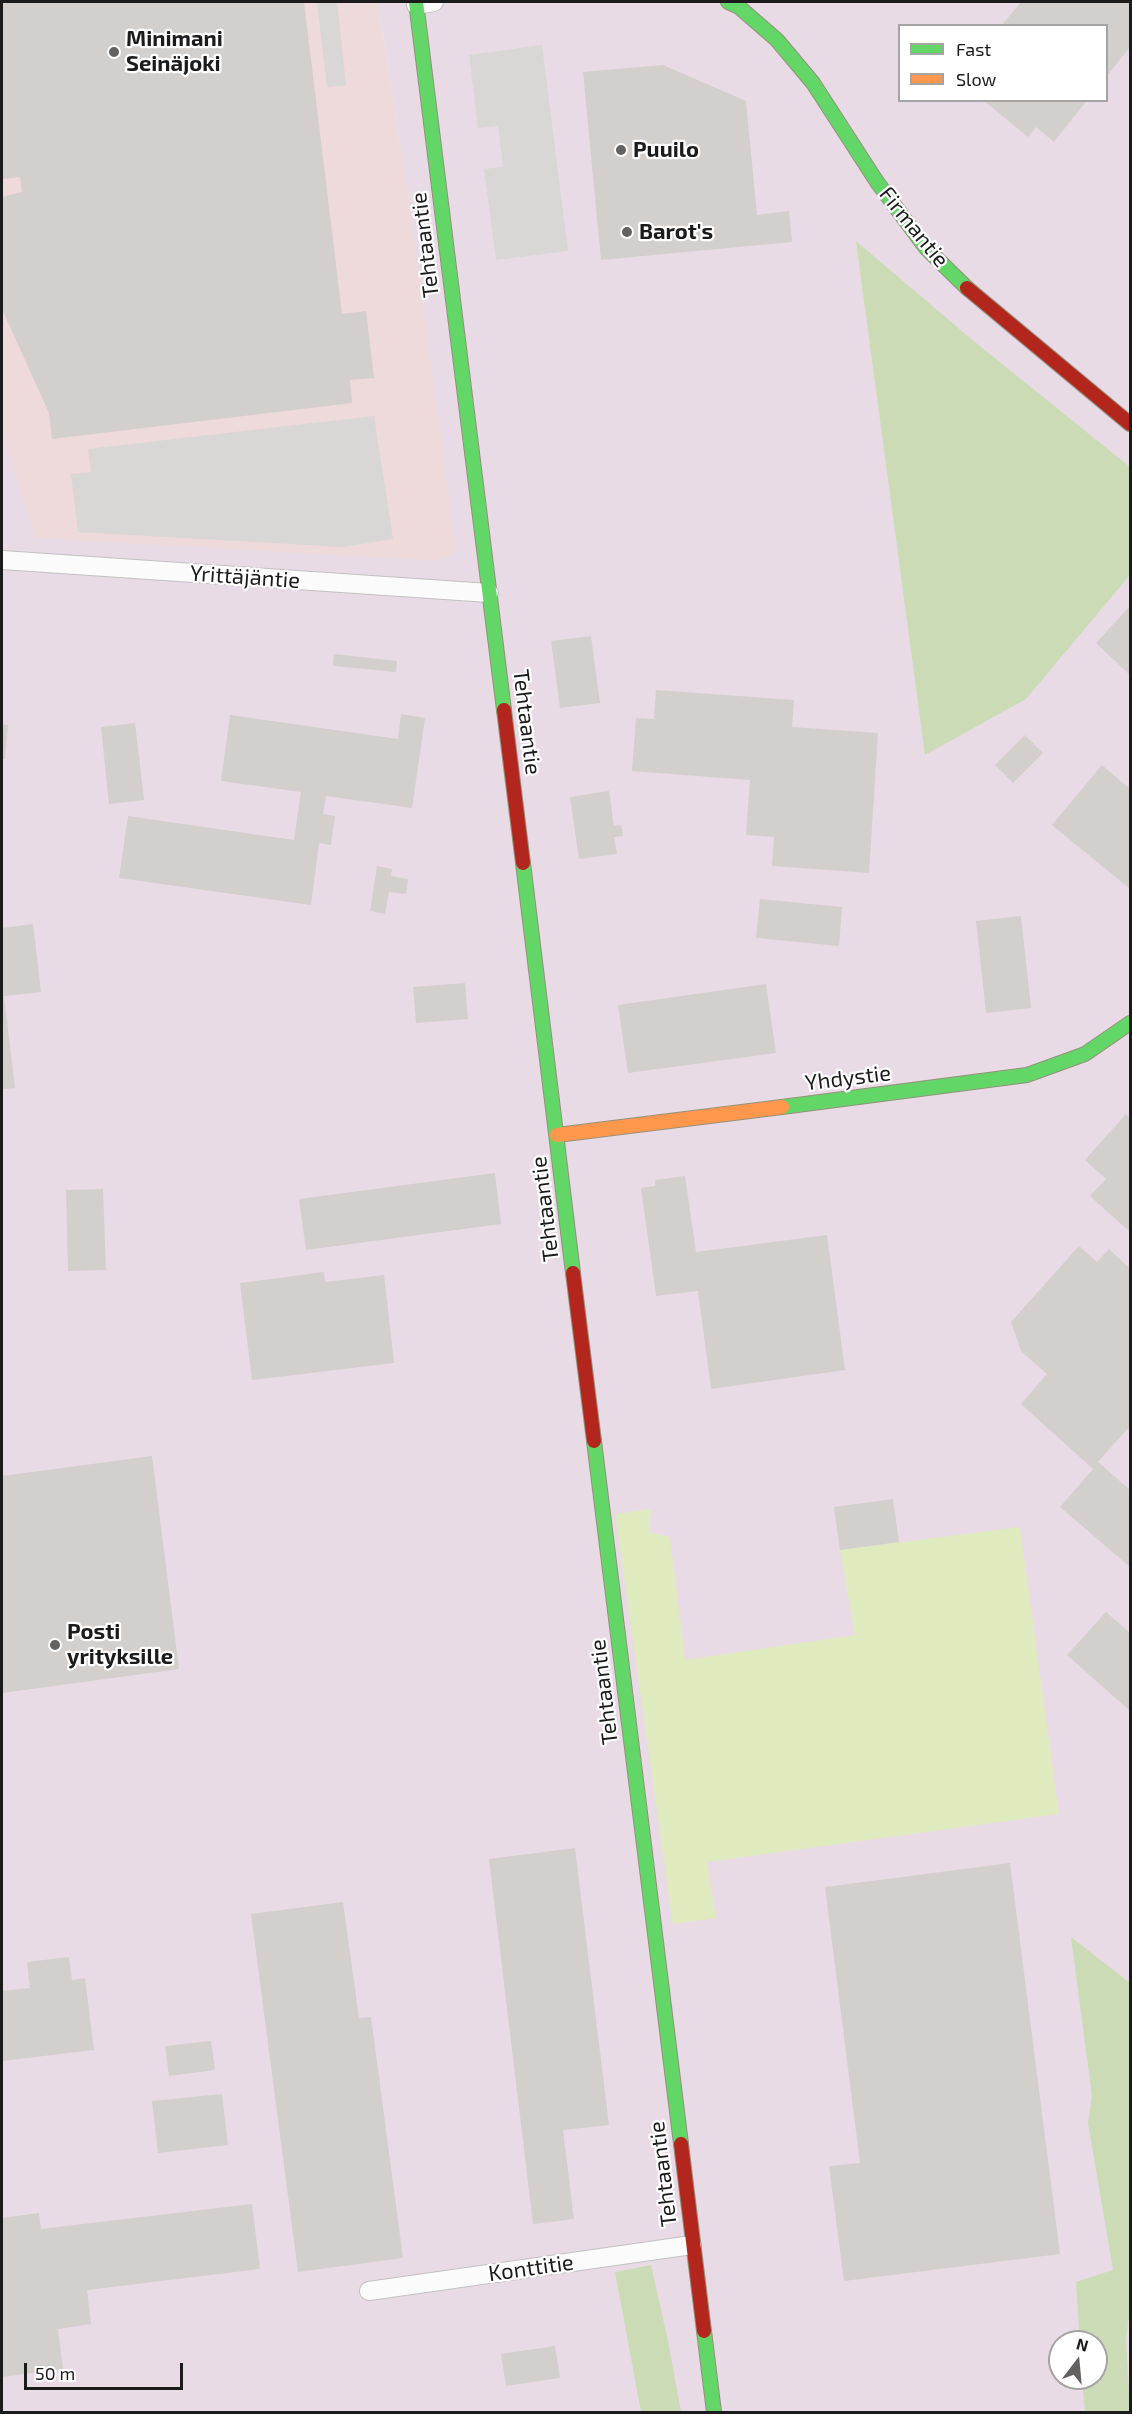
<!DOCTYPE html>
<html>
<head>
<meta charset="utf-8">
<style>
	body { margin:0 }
	#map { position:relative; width:1132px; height:2414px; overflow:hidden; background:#eae7e4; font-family:"Exo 2",sans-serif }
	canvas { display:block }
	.frame { position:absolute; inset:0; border:3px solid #1b1b1b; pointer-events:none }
	.legend { position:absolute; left:898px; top:24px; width:210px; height:78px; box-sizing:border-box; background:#fff; border:2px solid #a4a4a4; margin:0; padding:8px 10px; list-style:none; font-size:18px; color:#1b1b1b }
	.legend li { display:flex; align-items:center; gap:12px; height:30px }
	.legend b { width:30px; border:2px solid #a4a4a4 }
	.north { position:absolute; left:1048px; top:2330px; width:60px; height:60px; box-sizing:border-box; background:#fff; border:2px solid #a4a4a4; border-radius:50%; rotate:16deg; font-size:16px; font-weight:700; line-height:24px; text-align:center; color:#1b1b1b }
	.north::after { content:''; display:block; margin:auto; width:21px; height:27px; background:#636261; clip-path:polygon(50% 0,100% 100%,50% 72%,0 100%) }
	.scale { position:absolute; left:24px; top:2363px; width:159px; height:27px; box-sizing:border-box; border:3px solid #1b1b1b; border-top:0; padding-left:8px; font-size:18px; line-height:21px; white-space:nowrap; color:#1b1b1b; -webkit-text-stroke:4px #fff; paint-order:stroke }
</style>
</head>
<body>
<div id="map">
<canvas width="1132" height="2414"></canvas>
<div class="frame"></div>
<ul class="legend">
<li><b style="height:8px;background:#63d668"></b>Fast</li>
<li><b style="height:8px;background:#ff974d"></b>Slow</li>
</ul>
<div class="north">N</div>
<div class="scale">50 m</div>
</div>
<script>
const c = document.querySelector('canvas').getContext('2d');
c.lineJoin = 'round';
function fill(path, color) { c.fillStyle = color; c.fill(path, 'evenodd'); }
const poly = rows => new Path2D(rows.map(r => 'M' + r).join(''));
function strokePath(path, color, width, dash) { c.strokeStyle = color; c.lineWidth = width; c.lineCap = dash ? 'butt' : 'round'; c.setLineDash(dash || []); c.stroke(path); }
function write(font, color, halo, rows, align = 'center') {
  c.font = font + ' "Exo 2",sans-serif'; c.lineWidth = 4.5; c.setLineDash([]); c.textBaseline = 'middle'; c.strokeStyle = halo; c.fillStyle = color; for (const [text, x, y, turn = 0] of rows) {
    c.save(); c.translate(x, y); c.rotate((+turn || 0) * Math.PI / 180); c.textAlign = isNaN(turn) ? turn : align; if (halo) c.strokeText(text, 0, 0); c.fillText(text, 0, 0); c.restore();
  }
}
fill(poly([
	[2,2,452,2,380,17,408,194,456,547,450,556,437,561,34,538,2,429]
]), '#eed9db');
fill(poly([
	[378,2,1130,2,1130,2412,2,2412,2,429,35,538,437,561,450,556,456,547,408,194],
	[900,26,1106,26,1106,100,900,100],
	[1060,2342,1096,2342,1096,2378,1060,2378]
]), '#e8dbe6');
fill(poly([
	[651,1509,649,1532,670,1537,685,1660,855,1635,840,1550,1020,1527,1059,1814,707,1862,716,1918,673,1924,615,1514]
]), '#e0eabf');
fill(poly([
	[856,241,970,338,1130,467,1130,575,1026,699,925,755],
	[1071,1937,1130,1983,1130,2309,1126,2339,1130,2412,1085,2412,1082,2378,1096,2378,1096,2342,1080,2342,1076,2282,1113,2270,1088,2123,1092,2096],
	[651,2265,668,2341,681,2412,641,2412,615,2272]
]), '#cbdbb6');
fill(poly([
	[317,2,337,2,346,85,327,87],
	[542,45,568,251,496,260,484,169,503,167,498,126,478,128,469,55],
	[374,416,393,539,343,547,78,532,71,474,91,472,88,449]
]), '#d8d7d5');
fill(poly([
	[2,2,304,2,342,314,366,311,374,378,350,380,352,403,52,439,49,413,2,309,2,197,22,192,20,177,2,179],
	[1021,2,1130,2,1130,47,1106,77,1106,26,1001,26],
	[663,65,746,101,757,215,789,211,792,242,601,260,583,72],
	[983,100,1087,100,1054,142,1036,127,1028,137],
	[1130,606,1130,675,1096,643],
	[591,636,600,703,560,708,551,641],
	[334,654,397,661,396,672,333,666],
	[656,690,794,700,792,727,878,733,869,873,772,866,774,837,746,835,750,780,632,771,636,718,654,719],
	[401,714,425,718,412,808,326,796,323,814,335,816,331,845,319,843,311,905,119,878,128,816,294,840,301,792,221,781,230,715,398,739],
	[135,723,144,800,109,804,101,727],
	[2,724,8,725,5,759,2,759],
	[1025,735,1043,753,1013,783,995,765],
	[1102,765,1130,789,1130,889,1052,825],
	[609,791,614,826,621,825,623,836,614,837,617,854,579,859,570,797],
	[377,866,392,869,391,876,408,879,406,894,389,892,385,914,370,911],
	[760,899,842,907,839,946,756,938],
	[1021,916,1031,1008,986,1013,976,921],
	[33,924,41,992,4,996,15,1088,2,1089,2,928],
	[465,983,468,1019,416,1023,413,987],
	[766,984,776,1053,628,1073,618,1005],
	[1126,1114,1130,1119,1130,1232,1090,1196,1106,1179,1085,1160],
	[495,1173,501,1224,306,1250,299,1199],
	[685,1176,696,1252,827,1235,845,1370,711,1389,698,1291,656,1296,641,1188,655,1186,655,1180],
	[103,1189,106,1270,68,1271,66,1190],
	[1079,1246,1097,1262,1109,1249,1130,1269,1130,1426,1098,1462,1130,1490,1130,1567,1060,1507,1093,1469,1021,1404,1047,1374,1021,1351,1011,1322],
	[324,1272,325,1282,384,1275,394,1363,252,1380,240,1283],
	[152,1456,179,1669,2,1693,2,1476],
	[893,1499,899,1542,840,1550,834,1507],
	[1106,1612,1130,1633,1130,1711,1067,1655],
	[575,1848,609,2125,563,2130,574,2219,533,2224,489,1859],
	[1010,1863,1060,2254,844,2281,829,2166,860,2163,825,1887],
	[343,1902,359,2018,371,2017,403,2258,298,2272,251,1914],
	[69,1957,72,1980,85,1978,94,2050,2,2061,2,1991,30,1988,27,1962],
	[211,2041,215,2070,169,2076,165,2046],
	[222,2094,228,2145,158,2153,152,2101],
	[252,2204,260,2269,87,2290,91,2324,58,2329,63,2369,2,2377,2,2218,39,2213,41,2229],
	[555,2346,560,2378,506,2386,501,2354]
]), '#d3cfcc');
const street = poly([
	[416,5,434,2],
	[2,560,489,593],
	[369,2291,692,2245]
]);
const fast = poly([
	[416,2,504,710],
	[728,2,739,7,777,40,813,83,877,182,926,248,967,288],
	[523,863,573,1273],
	[782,1107,1027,1075,1085,1054,1130,1023],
	[594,1441,681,2144],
	[704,2331,714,2412]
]);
const slow = poly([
	[557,1135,782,1107]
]);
const jam = poly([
	[967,288,1130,424],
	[504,710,523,863],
	[573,1273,594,1441],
	[681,2144,704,2331]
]);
strokePath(street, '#c2c1c0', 20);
strokePath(fast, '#95917c', 16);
strokePath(slow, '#95917c', 16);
strokePath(jam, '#95917c', 16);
strokePath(street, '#fcfbfb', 18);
strokePath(fast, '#63d668', 14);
strokePath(slow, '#ff974d', 14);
strokePath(jam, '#b3261e', 14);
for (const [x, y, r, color] of [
	[114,52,6,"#636261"],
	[621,150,6,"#636261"],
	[627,232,6,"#636261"],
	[55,1645,6,"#636261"]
]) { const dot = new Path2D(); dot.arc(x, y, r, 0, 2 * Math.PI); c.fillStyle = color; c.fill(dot); strokePath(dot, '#fff', 2); }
write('bold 22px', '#1b1b1b', '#fff', [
	["Minimani",126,39],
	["Seinäjoki",126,64],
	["Puuilo",633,150],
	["Barot's",639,232],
	["Posti",67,1632],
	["yrityksille",67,1657]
], 'left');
write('22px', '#1b1b1b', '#fff', [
	["Firmantie",914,227,51],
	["Tehtaantie",425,245,-97],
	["Yrittäjäntie",245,577,4],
	["Tehtaantie",527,722,83],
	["Yhdystie",848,1078,-7],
	["Tehtaantie",545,1209,-97],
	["Tehtaantie",604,1692,-97],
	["Tehtaantie",663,2174,-97],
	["Konttitie",531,2268,-8]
]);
</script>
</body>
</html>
